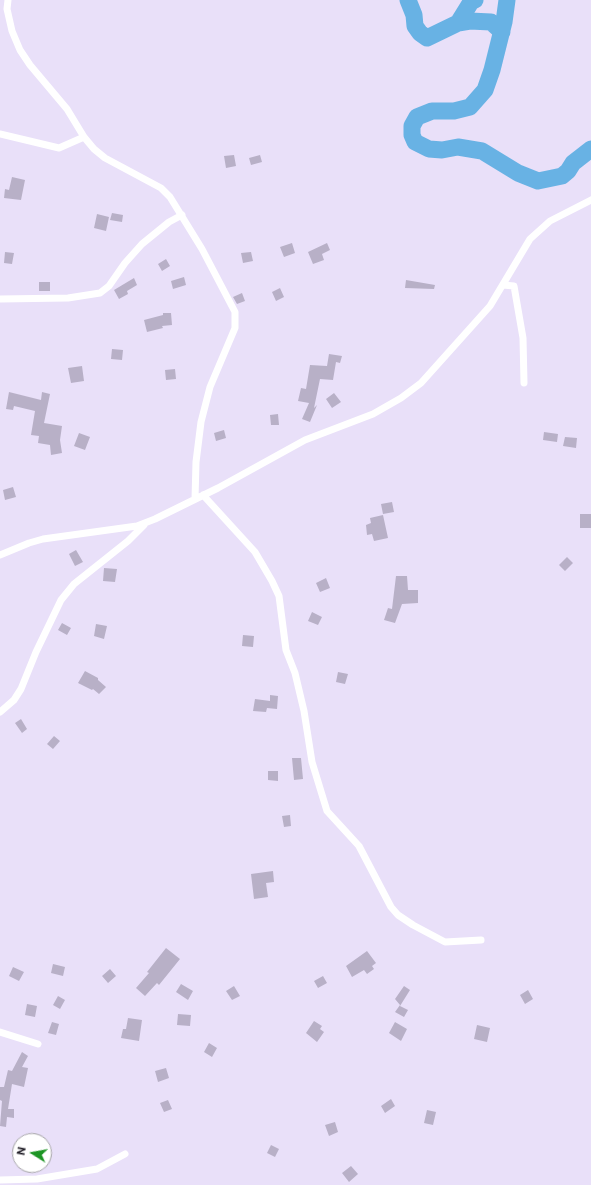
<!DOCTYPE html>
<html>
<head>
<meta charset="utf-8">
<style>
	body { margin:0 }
	#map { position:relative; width:591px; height:1185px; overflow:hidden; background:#e9e0f9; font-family:Commissioner,sans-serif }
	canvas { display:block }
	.north { position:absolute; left:12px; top:1133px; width:40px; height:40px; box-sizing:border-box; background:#fff; border:1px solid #a6a5a8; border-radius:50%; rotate:281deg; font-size:11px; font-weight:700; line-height:16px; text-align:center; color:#201d26 }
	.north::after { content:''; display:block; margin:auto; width:14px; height:18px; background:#1d9524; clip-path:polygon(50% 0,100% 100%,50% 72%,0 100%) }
</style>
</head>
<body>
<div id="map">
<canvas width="591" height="1185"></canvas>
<div class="north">N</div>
</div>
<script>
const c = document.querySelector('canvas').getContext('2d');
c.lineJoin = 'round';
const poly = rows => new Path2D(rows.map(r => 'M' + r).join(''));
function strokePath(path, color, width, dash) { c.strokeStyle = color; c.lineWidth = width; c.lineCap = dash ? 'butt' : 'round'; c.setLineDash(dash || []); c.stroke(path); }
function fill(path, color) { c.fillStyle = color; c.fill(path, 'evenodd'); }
strokePath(poly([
	[408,0,414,15,415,26,420,33,427,38,458,23,471,2,475,0],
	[507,0,504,22,492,70,485,90,470,107,454,111,432,111,417,117,412,126,412,135,415,142,429,149,442,150,458,147,482,151,518,173,538,181,562,176,568,171,573,163,591,149],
	[458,23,470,21,491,22,502,32]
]), '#68b2e4', 17);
fill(poly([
	[234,155,236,166,226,168,224,156],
	[260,155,262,162,251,165,249,158],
	[12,177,25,180,21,200,4,198,5,189,9,190],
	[112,213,123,215,122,222,110,220],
	[97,214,109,217,106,231,94,228],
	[292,243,295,253,284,257,280,247],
	[327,243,330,250,322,254,324,260,313,264,308,252],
	[5,252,14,253,12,264,4,263],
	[251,252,253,261,243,263,241,253],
	[166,259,170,266,162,271,158,264],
	[184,277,186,285,173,289,171,281],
	[134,278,137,285,127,291,126,288,128,294,119,299,114,290],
	[406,280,435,285,434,289,405,288],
	[39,282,50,282,50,291,39,291],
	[280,288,284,297,276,301,272,292],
	[242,293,245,301,237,304,233,297],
	[163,313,171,313,172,325,162,326,163,328,147,332,144,320,163,315],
	[112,349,123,350,122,360,111,359],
	[329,354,342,356,340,363,336,362,333,380,320,379,314,408,317,405,310,422,302,419,309,403,298,401,301,388,306,389,310,365,327,366],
	[82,366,84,381,71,383,68,368],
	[175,369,176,379,166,380,165,370],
	[9,392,41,400,42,392,50,394,44,423,62,426,60,440,62,453,51,455,50,445,38,443,39,436,31,435,35,411,14,406,13,410,6,409],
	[334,393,341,402,332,408,326,399],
	[278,414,279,425,271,425,270,415],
	[224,430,226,438,216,441,214,433],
	[544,432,558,434,557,442,543,440],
	[79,433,90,437,85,450,74,446],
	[565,437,577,438,576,448,563,446],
	[13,487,16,497,5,500,3,490],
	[392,502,394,512,383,514,381,504],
	[580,514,591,514,591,528,580,528],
	[383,515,388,538,374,541,372,534,367,535,366,525,371,523,370,518],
	[76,550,83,562,75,566,69,554],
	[567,557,573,563,565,571,559,565],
	[104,568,117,569,115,582,103,581],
	[396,576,407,576,408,590,418,590,418,603,402,604,395,623,384,620,388,608,392,609],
	[326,578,330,588,320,592,316,583],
	[312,612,322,617,318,625,308,621],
	[62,623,71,628,67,635,58,630],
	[96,624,107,626,104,639,94,636],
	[243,635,254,636,253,647,242,646],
	[85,671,98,678,98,680,106,687,99,694,93,689,92,690,78,683],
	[338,672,348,674,345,684,336,682],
	[270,695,278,696,277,709,267,708,266,712,253,711,255,699,270,701],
	[21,719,27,729,22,733,15,723],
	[54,736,60,741,53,749,47,744],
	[292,758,301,758,303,779,294,780],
	[268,771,278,771,278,781,268,780],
	[290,815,291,826,284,827,282,816],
	[273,871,274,882,266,883,268,897,254,899,251,874],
	[166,948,180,959,159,985,157,983,145,996,136,988,149,973,147,972],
	[367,951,376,963,372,966,374,969,367,974,364,970,352,977,346,966],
	[53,964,65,967,63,976,51,973],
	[13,967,24,972,19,981,9,976],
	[110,969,116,976,108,983,102,976],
	[323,976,327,983,318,988,314,981],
	[181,984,193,991,188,1000,176,992],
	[234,986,240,996,232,1000,226,991],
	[404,986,410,990,400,1006,408,1010,404,1017,395,1012,400,1005,395,999],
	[528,990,533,999,525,1004,520,995],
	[58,996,65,1000,60,1009,53,1005],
	[27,1004,37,1006,35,1017,25,1015],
	[178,1014,191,1015,190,1026,177,1025],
	[128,1018,142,1020,139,1041,121,1038,123,1029,126,1029],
	[314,1021,322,1026,320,1029,324,1032,317,1042,306,1033],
	[52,1022,59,1024,56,1035,48,1033],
	[395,1022,407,1029,401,1041,389,1033],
	[477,1025,490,1028,487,1042,474,1039],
	[209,1043,217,1048,212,1057,204,1052],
	[22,1052,28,1056,22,1067,28,1068,24,1087,12,1084,8,1109,14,1109,14,1118,7,1117,6,1127,0,1126,2,1101,0,1100,0,1087,4,1087,8,1070,12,1071],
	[166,1068,169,1078,158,1082,155,1071],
	[391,1099,395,1106,385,1113,381,1106],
	[168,1100,172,1109,164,1112,160,1103],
	[427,1110,436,1112,433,1125,424,1123],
	[335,1122,338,1132,329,1136,325,1125],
	[271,1145,279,1149,275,1157,267,1153],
	[351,1166,358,1174,349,1182,342,1173]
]), '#b8b0c7');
strokePath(poly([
	[8,0,7,9,12,31,20,50,30,65,67,109,84,137,94,149,105,158,161,188,170,197,202,249,235,312,235,328,210,387,201,422,196,462,195,499],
	[0,134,59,148,84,137],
	[503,285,514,286,523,338,524,383],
	[0,299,68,298,100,293,109,286,125,263,142,244,169,222,182,215],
	[203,495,255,552,272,581,279,596,286,650,295,673,304,711,312,762,327,811,359,846,391,907,398,915,413,925,445,942,481,940],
	[0,555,29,543,43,539,137,526,155,519,218,488,305,440,373,414,401,398,421,383,490,306,530,239,550,221,591,200],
	[0,712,14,700,21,689,36,652,61,600,74,584,128,541,144,525],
	[0,1032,38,1044],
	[0,1180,37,1179,97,1169,125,1154]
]), '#fff', 7);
</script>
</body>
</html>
